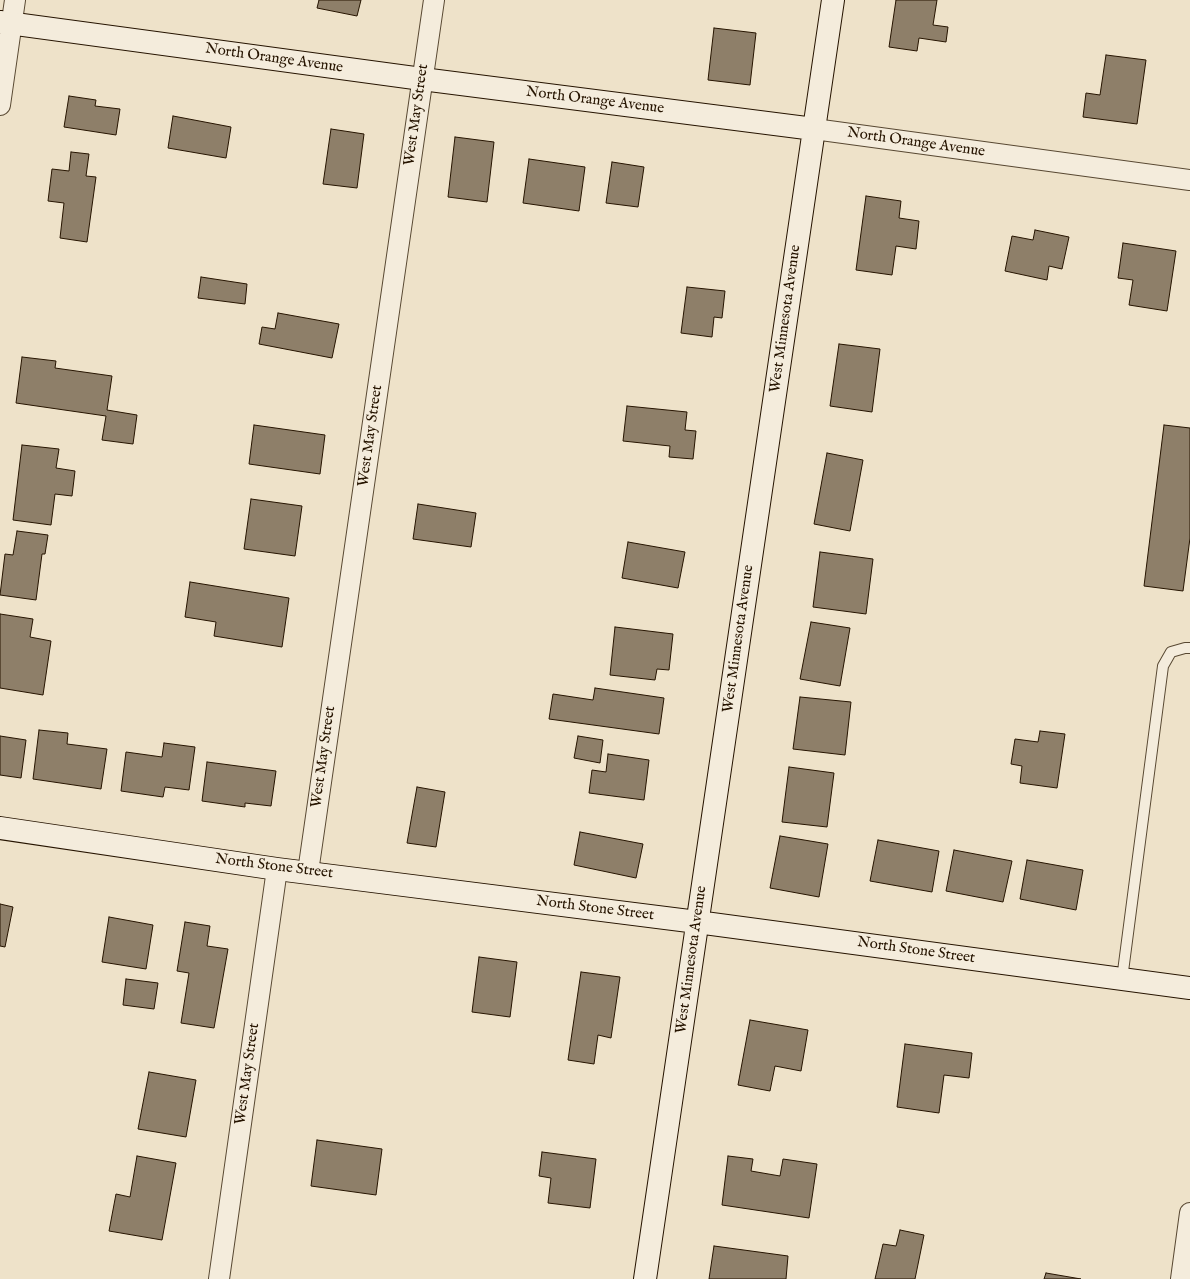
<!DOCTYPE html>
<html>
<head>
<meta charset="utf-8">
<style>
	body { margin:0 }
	canvas { display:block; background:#eee2c9 }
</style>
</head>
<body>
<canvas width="1190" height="1279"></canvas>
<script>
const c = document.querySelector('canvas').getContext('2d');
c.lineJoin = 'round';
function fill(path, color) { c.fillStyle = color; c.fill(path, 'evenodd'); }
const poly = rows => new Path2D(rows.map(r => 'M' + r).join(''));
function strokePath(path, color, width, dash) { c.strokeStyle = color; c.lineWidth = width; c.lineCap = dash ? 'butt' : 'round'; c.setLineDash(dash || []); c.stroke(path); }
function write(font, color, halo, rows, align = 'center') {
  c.font = font + ' "IM FELL English",serif'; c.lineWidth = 3; c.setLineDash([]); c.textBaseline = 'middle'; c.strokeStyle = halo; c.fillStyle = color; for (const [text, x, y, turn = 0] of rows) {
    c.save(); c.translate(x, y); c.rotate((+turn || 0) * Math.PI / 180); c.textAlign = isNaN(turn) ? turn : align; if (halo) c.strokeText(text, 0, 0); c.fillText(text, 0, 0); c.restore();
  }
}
const building = poly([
	[319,0,361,0,357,16,317,8,319,0],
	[896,0,937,0,933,25,948,27,946,42,919,38,917,51,889,47,896,0],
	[714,28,756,33,750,85,708,80,714,28],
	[1106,55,1146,60,1137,124,1083,117,1086,93,1100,95,1106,55],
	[69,96,96,100,95,106,120,109,116,135,64,127,69,96],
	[173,116,231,127,226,158,168,148,173,116],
	[331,129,364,134,357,188,323,184,331,129],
	[455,137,494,142,487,202,448,197,455,137],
	[71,152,89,154,86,176,96,177,87,242,60,238,64,203,48,201,52,169,69,171,71,152],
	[529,159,585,167,579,211,523,203,529,159],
	[612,162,644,167,638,207,606,203,612,162],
	[866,196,901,201,899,218,919,221,916,249,896,246,892,275,856,270,866,196],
	[1035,230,1069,237,1062,269,1049,266,1047,280,1005,271,1012,236,1033,240,1035,230],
	[1123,243,1176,251,1167,311,1129,305,1133,280,1118,278,1123,243],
	[201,277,247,284,245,304,198,298,201,277],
	[687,287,725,291,722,318,714,317,712,337,681,333,687,287],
	[278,313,339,324,332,358,259,344,262,327,275,329,278,313],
	[839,344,880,349,872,412,830,406,839,344],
	[22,357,56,361,55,368,112,376,107,410,137,415,133,444,102,440,106,416,16,403,22,357],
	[627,406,687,412,685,430,696,431,693,459,669,457,670,446,623,441,627,406],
	[254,425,325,435,320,474,249,464,254,425],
	[1164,425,1190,428,1190,538,1183,591,1144,586,1164,425],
	[22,445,59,449,56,468,75,471,72,496,55,494,51,525,13,520,22,445],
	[827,453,863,460,850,531,814,524,827,453],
	[251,499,302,506,295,556,244,549,251,499],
	[418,504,476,513,471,547,413,539,418,504],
	[17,531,48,535,45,554,42,554,36,600,0,595,5,554,13,555,17,531],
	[628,542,685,552,678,588,622,578,628,542],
	[820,552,873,559,866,614,813,607,820,552],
	[190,582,289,598,282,647,214,636,216,622,185,617,190,582],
	[0,614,33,619,30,637,51,641,43,695,0,688,0,614],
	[811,622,850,628,840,686,800,679,811,622],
	[615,627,673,634,669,670,657,669,655,680,610,675,615,627],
	[595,688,664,698,659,734,549,719,553,694,593,700,595,688],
	[800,697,851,702,845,755,793,749,800,697],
	[39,730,68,733,67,744,107,749,101,789,33,779,39,730],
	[1040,731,1065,734,1057,788,1020,783,1022,766,1011,764,1015,739,1038,742,1040,731],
	[0,736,26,740,21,778,0,775,0,736],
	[578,736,603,740,600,763,574,758,578,736],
	[164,743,195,747,189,790,165,787,163,797,121,791,126,752,162,757,164,743],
	[608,754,649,760,644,800,589,793,592,770,606,772,608,754],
	[207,762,276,771,271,806,245,803,245,807,202,801,207,762],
	[789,767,834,773,827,827,782,822,789,767],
	[417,787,445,792,436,847,407,843,417,787],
	[580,832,643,844,636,878,574,865,580,832],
	[780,836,828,844,819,897,770,888,780,836],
	[878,840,939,851,932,892,870,881,878,840],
	[954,850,1012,861,1003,902,946,891,954,850],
	[1027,860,1083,870,1076,910,1020,899,1027,860],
	[0,904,13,907,5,947,0,946,0,904],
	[109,917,153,925,146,969,102,962,109,917],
	[185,922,210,926,207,946,228,949,214,1028,181,1023,189,973,177,971,185,922],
	[479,957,517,962,510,1017,472,1012,479,957],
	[581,972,620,977,611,1038,598,1035,594,1064,568,1060,581,972],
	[126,979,158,983,154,1009,123,1005,126,979],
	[750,1020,808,1030,801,1071,775,1066,770,1091,738,1085,750,1020],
	[905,1044,972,1053,969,1078,944,1075,939,1113,897,1107,905,1044],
	[149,1072,196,1080,186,1137,138,1129,149,1072],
	[317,1140,382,1149,376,1195,311,1186,317,1140],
	[542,1152,596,1159,590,1208,548,1203,551,1178,539,1176,542,1152],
	[137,1156,176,1163,162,1240,109,1231,116,1194,130,1197,137,1156],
	[728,1156,753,1159,751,1171,780,1176,783,1159,817,1164,809,1218,722,1205,728,1156],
	[900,1230,924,1235,915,1279,875,1279,883,1244,896,1246,900,1230],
	[714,1246,788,1256,786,1279,709,1279,714,1246],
	[1046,1273,1081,1279,1044,1279,1046,1273]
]);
fill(building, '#8e7f69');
strokePath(building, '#261400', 1);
const lane = poly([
	[1122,979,1163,666,1171,652,1185,648,1190,648]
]);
const street = poly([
	[0,105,15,0],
	[814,129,1190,180],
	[308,872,434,0],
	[219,1279,277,869],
	[1181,1279,1190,1213]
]);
const secondary = poly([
	[0,22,422,79,814,129],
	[0,828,277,869,697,922,1190,988],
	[645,1279,833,0]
]);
strokePath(lane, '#584832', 12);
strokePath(street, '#584832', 22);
strokePath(secondary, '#261400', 24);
strokePath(lane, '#f4ecdc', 10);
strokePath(street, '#f4ecdc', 20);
strokePath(secondary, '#f4ecdc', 22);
write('15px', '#261400', '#f4ecdc', [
	["North Orange Avenue",274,59,8],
	["North Orange Avenue",595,101,7],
	["West May Street",417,115,-82],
	["North Orange Avenue",916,143,8],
	["West Minnesota Avenue",786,319,-82],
	["West May Street",371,436,-82],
	["West Minnesota Avenue",739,639,-82],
	["West May Street",324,757,-82],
	["North Stone Street",274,867,7],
	["North Stone Street",595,909,7],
	["North Stone Street",916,951,8],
	["West Minnesota Avenue",692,960,-82],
	["West May Street",248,1074,-82]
]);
</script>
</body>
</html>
